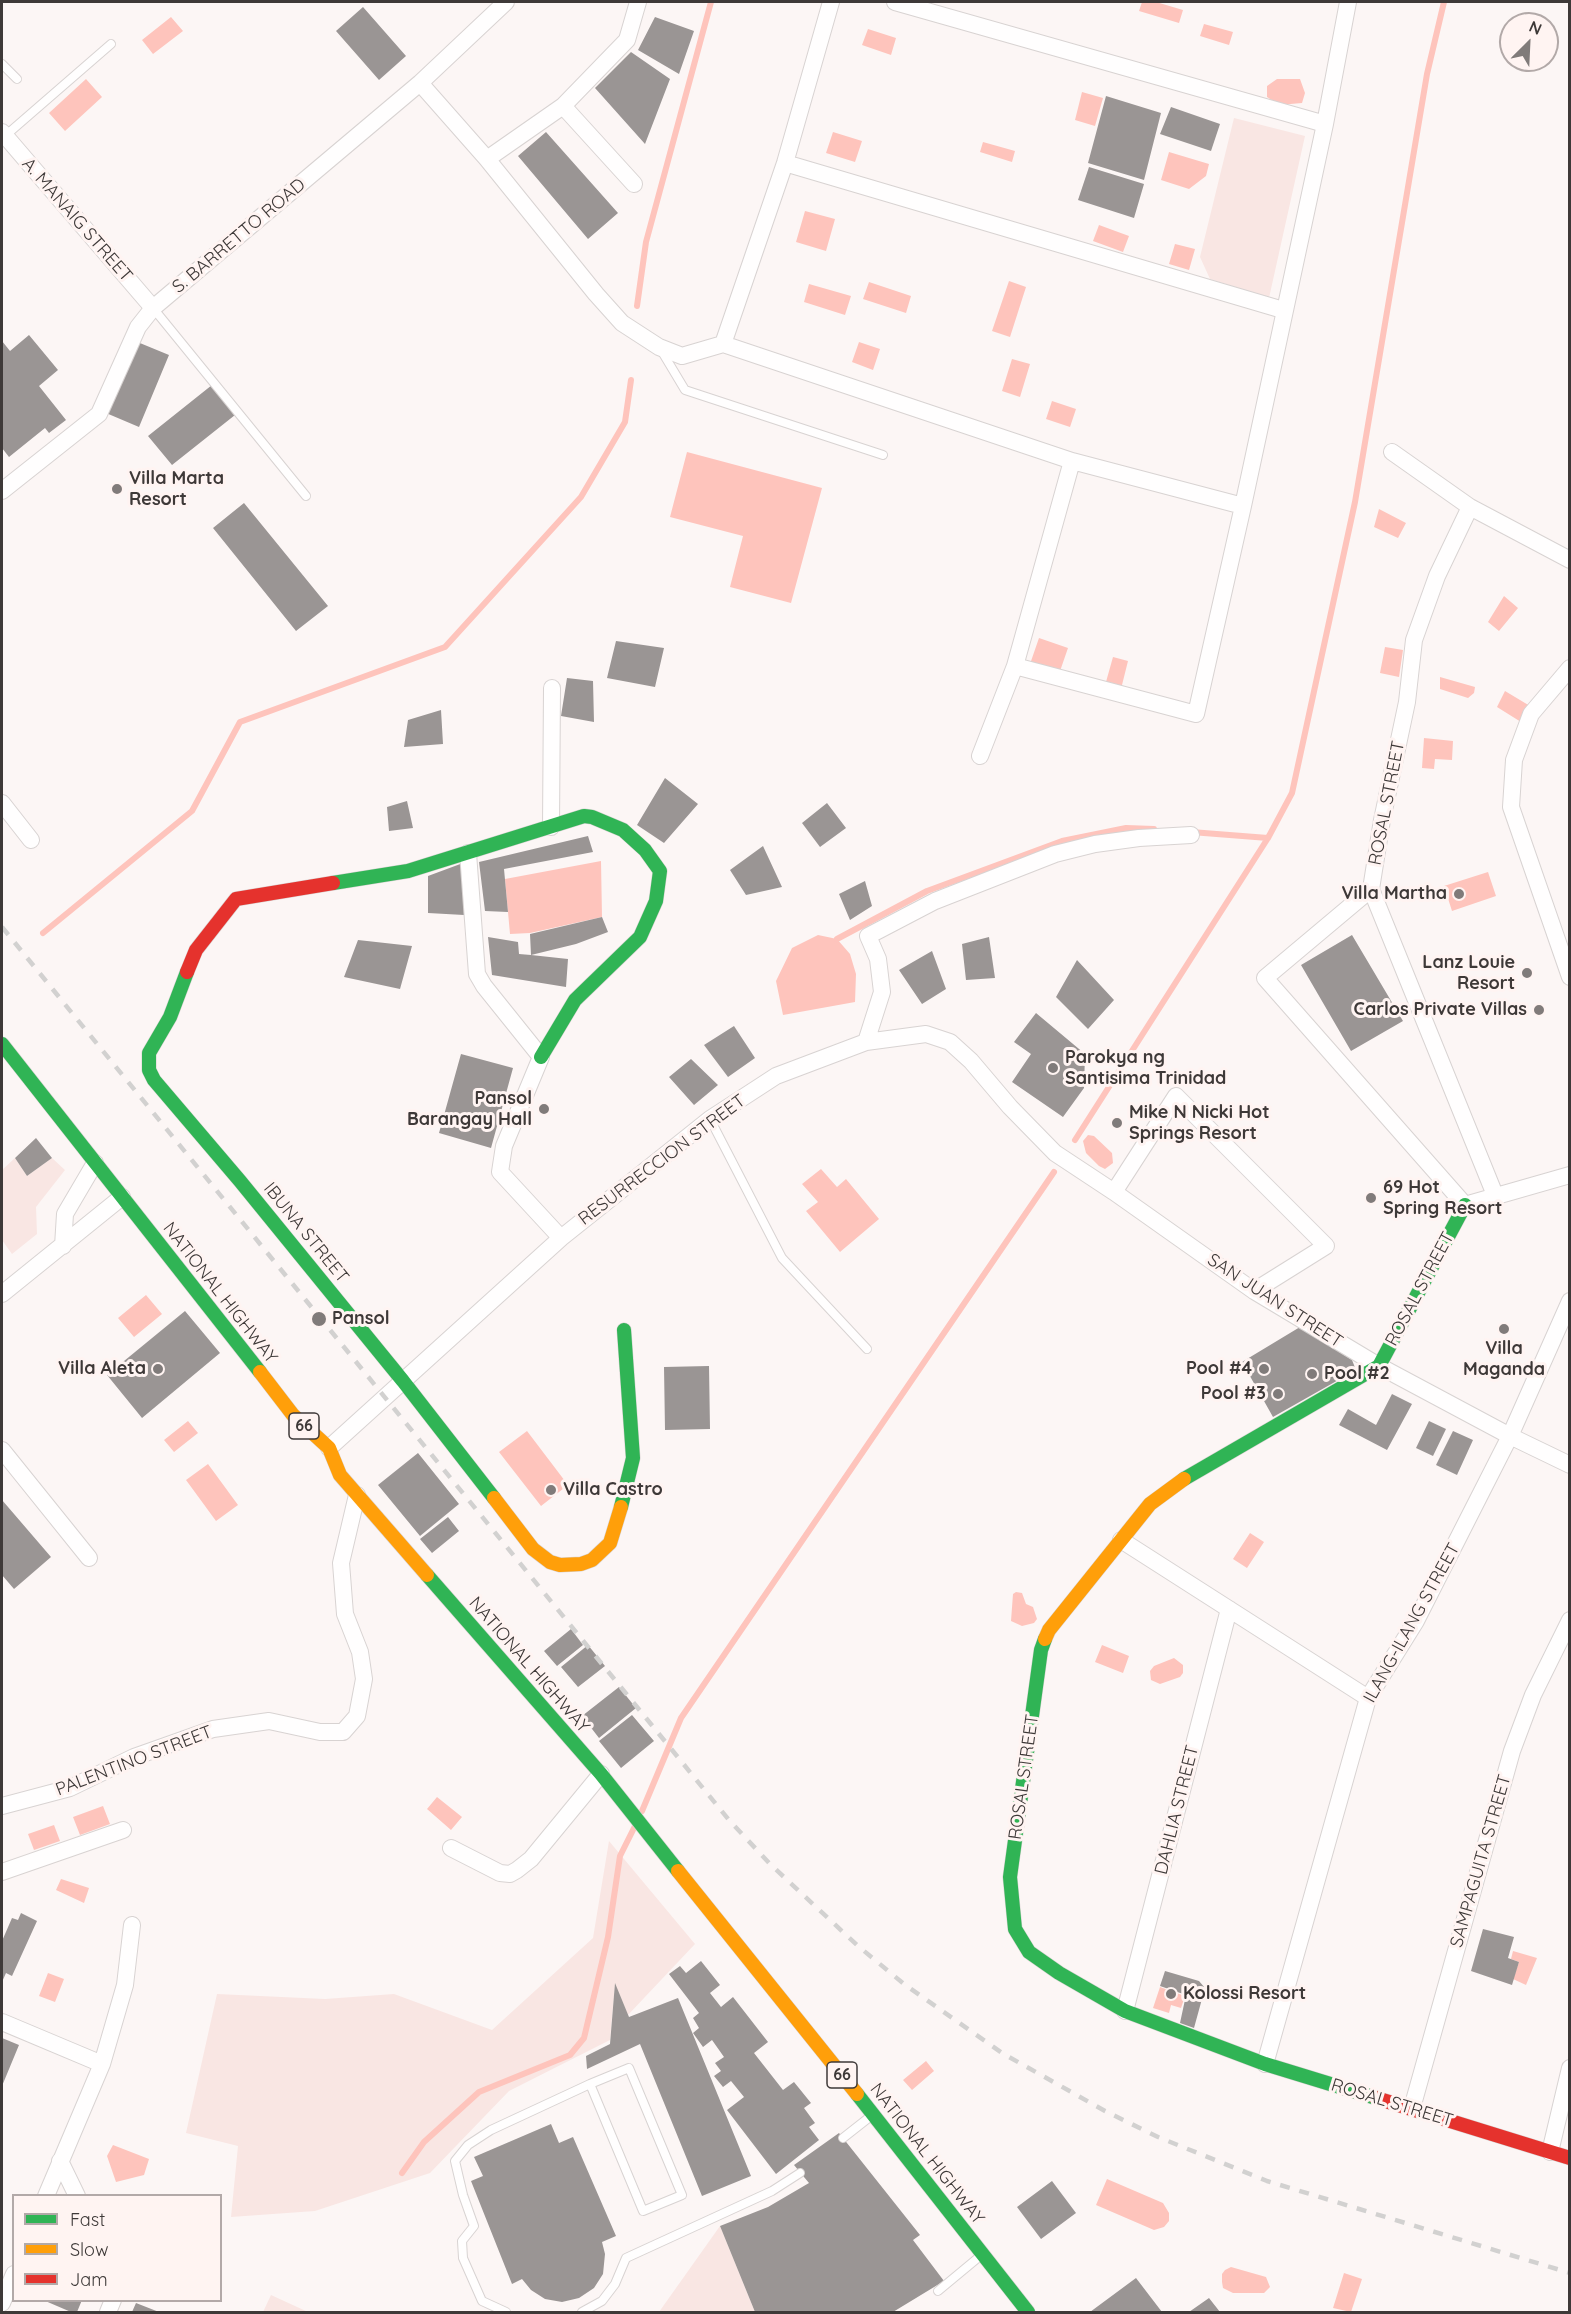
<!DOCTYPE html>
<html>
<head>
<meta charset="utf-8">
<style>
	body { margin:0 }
	#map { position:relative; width:1571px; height:2314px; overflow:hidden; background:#fcf6f5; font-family:Quicksand,sans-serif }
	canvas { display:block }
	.frame { position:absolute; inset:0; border:3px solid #3e3938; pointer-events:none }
	.legend { position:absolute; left:12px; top:2194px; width:210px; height:108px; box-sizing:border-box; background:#fff4f2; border:2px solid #b2a9a8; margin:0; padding:8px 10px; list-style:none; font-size:18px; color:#3e3938 }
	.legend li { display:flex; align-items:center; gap:12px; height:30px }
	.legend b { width:30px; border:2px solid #b2a9a8 }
	.north { position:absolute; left:1499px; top:12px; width:60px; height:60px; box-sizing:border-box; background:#fff4f2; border:2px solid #b2a9a8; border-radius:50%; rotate:24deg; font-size:16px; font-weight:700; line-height:24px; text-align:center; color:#3e3938 }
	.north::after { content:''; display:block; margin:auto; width:21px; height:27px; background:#807b7a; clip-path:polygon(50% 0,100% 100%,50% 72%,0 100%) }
</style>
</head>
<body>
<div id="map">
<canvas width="1571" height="2314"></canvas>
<div class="frame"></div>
<ul class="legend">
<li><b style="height:8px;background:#30b455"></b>Fast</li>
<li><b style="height:8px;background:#ff9f0a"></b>Slow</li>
<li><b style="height:8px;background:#e5322d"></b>Jam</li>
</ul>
<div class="north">N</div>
</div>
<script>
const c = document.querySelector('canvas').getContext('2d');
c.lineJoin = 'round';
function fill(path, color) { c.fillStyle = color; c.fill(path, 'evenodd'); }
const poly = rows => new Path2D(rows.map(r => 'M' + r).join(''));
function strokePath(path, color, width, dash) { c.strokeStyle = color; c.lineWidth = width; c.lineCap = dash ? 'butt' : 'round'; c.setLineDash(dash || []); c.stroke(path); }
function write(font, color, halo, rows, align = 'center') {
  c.font = font + ' Quicksand,sans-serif'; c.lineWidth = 6; c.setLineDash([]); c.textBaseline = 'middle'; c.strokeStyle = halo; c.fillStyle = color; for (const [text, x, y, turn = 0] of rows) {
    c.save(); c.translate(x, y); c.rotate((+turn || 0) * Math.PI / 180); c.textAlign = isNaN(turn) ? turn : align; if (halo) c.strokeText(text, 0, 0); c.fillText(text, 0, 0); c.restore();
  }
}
fill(poly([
	[1234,118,1305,136,1269,298,1210,279,1200,257],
	[15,1158,27,1176,52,1158,65,1170,36,1207,37,1234,12,1254,2,1240,2,1170],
	[609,1841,695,1944,628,2015,615,1984,610,2040,509,2091,430,2173,315,2211,231,2217,238,2146,186,2133,217,1994,325,1999,394,1994,492,2030,593,1938],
	[720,2226,755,2312,659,2312],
	[271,2295,308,2312,263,2312]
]), '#f9e6e3');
fill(poly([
	[1142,2,1156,2,1183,10,1179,23,1139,11],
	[171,17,183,31,153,54,142,40],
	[1204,24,1233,32,1229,45,1200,36],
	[868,29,896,38,891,55,862,45],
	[86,79,102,97,65,131,49,113],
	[1277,79,1300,79,1305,93,1302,103,1279,105,1267,97,1267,86],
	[1082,92,1103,98,1095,126,1075,120],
	[833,132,862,141,855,162,826,153],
	[983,142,1015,151,1012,162,980,152],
	[1169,152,1209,164,1206,176,1189,189,1161,180],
	[805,211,835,219,826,251,796,242],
	[1099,225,1129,236,1123,252,1093,241],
	[1175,244,1195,249,1189,270,1169,264],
	[1009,281,1026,287,1010,337,992,331],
	[869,282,911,296,906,313,863,299],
	[809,284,851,296,845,315,804,302],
	[859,342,880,349,873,370,852,362],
	[1012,359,1030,364,1020,397,1002,391],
	[1052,401,1076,409,1070,427,1046,419],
	[687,452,822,488,791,603,730,587,743,536,670,517],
	[1379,509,1406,523,1398,538,1374,527],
	[1504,596,1518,608,1499,631,1488,622],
	[1039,638,1068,648,1059,674,1030,664],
	[1385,647,1403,650,1399,677,1380,673],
	[1113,657,1128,661,1120,693,1104,689],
	[1440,677,1475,687,1474,693,1468,698,1440,689],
	[1505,691,1530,706,1521,722,1497,707],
	[1424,738,1453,741,1452,760,1435,759,1434,769,1422,768],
	[601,861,602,917,530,933,510,934,505,879],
	[1488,872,1496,896,1452,911,1444,886],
	[818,935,837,939,850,954,856,974,855,1002,783,1015,776,981,792,948],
	[1088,1135,1094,1136,1112,1153,1113,1163,1105,1169,1099,1166,1086,1153,1083,1141],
	[821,1169,837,1187,846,1179,879,1219,840,1252,806,1211,818,1202,802,1184],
	[146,1295,162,1314,134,1337,118,1318],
	[188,1421,198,1433,174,1452,164,1440],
	[527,1431,568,1485,541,1506,499,1452],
	[208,1464,238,1505,216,1521,186,1480],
	[1250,1533,1264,1542,1247,1568,1233,1559],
	[1016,1592,1022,1593,1026,1604,1033,1607,1037,1619,1034,1623,1022,1626,1011,1621,1013,1594],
	[1102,1645,1129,1656,1123,1673,1095,1662],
	[1174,1658,1183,1665,1183,1673,1180,1677,1160,1684,1151,1680,1150,1671,1154,1666],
	[437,1797,462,1817,451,1830,427,1809],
	[103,1806,110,1824,80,1835,73,1817],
	[54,1825,60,1841,34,1850,28,1834],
	[61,1879,89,1888,84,1903,56,1890],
	[1513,1951,1537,1958,1526,1985,1513,1979,1519,1962,1511,1959],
	[48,1973,64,1979,55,2002,39,1996],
	[1160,1987,1185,1996,1181,2008,1171,2005,1169,2013,1153,2008],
	[926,2061,934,2071,912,2090,903,2080],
	[113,2145,149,2159,144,2175,116,2182,107,2156],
	[1107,2179,1163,2203,1169,2213,1169,2221,1164,2227,1154,2230,1096,2205],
	[1231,2267,1266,2277,1270,2287,1264,2293,1233,2293,1223,2288,1222,2282,1222,2274,1225,2270],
	[1344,2273,1362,2279,1351,2312,1333,2308]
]), '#fec4bc');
strokePath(poly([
	[637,306,646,242,711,2],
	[1191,832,1268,838],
	[43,933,192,811,240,722,445,647,581,497,625,422,631,380],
	[837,939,927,891,1062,841,1126,828,1154,829],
	[1075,1140,1268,838,1292,793,1355,502,1427,74,1444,2],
	[642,1811,681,1718,1054,1172],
	[402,2173,424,2142,479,2092,570,2055,584,2038,608,1937,620,1856,635,1826]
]), '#fec4bc', 6);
fill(poly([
	[363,7,406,56,379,80,336,31],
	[655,17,694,31,679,74,638,50],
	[631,52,670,79,645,144,595,88],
	[1106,96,1161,113,1144,180,1088,163],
	[1171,107,1220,124,1211,151,1160,134],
	[546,132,618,213,588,239,518,156],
	[1089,167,1144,184,1134,218,1078,200],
	[29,335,58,370,39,386,66,420,49,433,45,428,9,457,2,448,2,341,10,351],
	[135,341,169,355,139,427,106,413],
	[212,385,235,415,172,465,148,436],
	[244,503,328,606,296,631,213,528],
	[616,641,664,648,655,687,607,678],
	[567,678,593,681,594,722,561,716],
	[441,710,443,744,404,747,408,720],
	[665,778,698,804,664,843,637,825],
	[407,801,413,828,389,831,387,807],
	[827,803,846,828,820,847,802,823],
	[588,836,593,852,504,869,508,912,485,911,479,862],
	[763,846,782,887,746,895,730,870],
	[463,863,464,915,428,913,428,876],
	[865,881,872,906,850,920,839,894],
	[602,917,608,932,576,944,531,955,568,959,566,987,492,975,488,937,518,942,519,954,531,955,530,934],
	[1352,935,1403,1021,1351,1051,1301,965],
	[989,937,995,978,966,980,962,944],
	[358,940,412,946,400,989,344,977],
	[932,951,946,989,922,1004,899,970],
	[1077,960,1114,1000,1088,1029,1056,997],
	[1036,1013,1085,1054,1084,1088,1063,1117,1012,1082,1031,1054,1014,1042],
	[734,1026,755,1058,728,1077,704,1045],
	[461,1054,513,1068,491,1148,439,1133],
	[691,1059,718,1085,694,1105,669,1077],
	[36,1138,52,1158,27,1176,15,1158],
	[185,1311,220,1353,142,1418,107,1375],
	[1300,1327,1352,1360,1356,1370,1273,1417,1242,1362],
	[709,1366,710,1429,665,1430,664,1367],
	[1392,1394,1412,1404,1387,1450,1339,1425,1348,1409,1376,1425],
	[1429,1421,1446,1429,1433,1456,1416,1448],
	[1453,1431,1473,1440,1457,1475,1436,1465],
	[418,1453,459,1504,420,1536,378,1485],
	[2,1500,51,1557,14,1589,2,1575],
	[448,1517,459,1531,432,1553,420,1539],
	[571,1629,583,1645,557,1666,544,1651],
	[588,1645,605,1666,578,1687,561,1667],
	[619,1687,636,1708,599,1738,582,1716],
	[632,1715,654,1741,621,1768,599,1741],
	[21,1913,37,1921,12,1976,6,1973,2,1982,2,1941,12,1918,18,1920],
	[1483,1929,1514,1937,1508,1958,1519,1962,1512,1985,1471,1971],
	[701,1961,720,1985,710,1993,721,2007,733,1997,768,2042,754,2053,783,2090,794,2082,811,2103,804,2108,815,2123,809,2127,819,2140,776,2174,727,2110,744,2097,731,2081,723,2087,714,2076,721,2071,715,2063,724,2057,712,2040,703,2047,693,2033,699,2028,693,2018,699,2013,669,1974,680,1966,686,1973],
	[1165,1971,1199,1981,1205,1988,1194,2028,1180,2023,1186,1995,1160,1986],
	[615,1983,629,2017,678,1998,751,2176,702,2196,640,2044,587,2069,586,2056,610,2044],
	[2,2038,19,2045,2,2086],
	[551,2124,559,2143,573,2137,616,2236,602,2242,605,2254,603,2274,594,2288,579,2298,562,2302,545,2299,531,2290,522,2279,512,2284,471,2181,483,2176,474,2157],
	[839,2133,920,2235,913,2240,944,2281,893,2312,755,2312,720,2226,768,2207,809,2183,794,2165],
	[1052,2181,1076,2213,1041,2239,1017,2207],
	[1136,2278,1162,2312,1090,2312],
	[1209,2298,1220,2312,1189,2312],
	[43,2300,82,2300,77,2312,71,2312],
	[136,2303,159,2312,132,2312]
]), '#9a9594');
const lane = poly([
	[2,64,17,79],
	[5,136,111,44],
	[153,308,306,496],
	[661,350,685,390,883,455],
	[710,1119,782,1258,867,1349],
	[843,2138,871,2116],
	[938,2291,979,2257],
	[506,2312,482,2301,463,2258,462,2241,474,2226,463,2195,455,2161,468,2145,491,2130,590,2084,629,2068,682,2195,643,2211,590,2084],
	[582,2312,602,2301,615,2284,626,2258,772,2191,800,2173]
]);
const street = poly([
	[895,2,1325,124],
	[420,83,487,159,596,294,622,323,659,347,682,356,723,344,1072,461,1243,506],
	[563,106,634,184],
	[2,132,153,308],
	[487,159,563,106,627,40,638,2],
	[785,163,1283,310],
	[723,344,785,163,831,2],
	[1392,452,1470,507,1570,560],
	[2,491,99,414,138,327,153,308,420,83,506,2],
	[1470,507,1437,576,1414,640,1407,702,1382,820,1371,889,1495,1195],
	[1015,666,1196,714,1243,506,1325,124,1348,2],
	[1570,668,1531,714,1514,760,1511,807,1570,977],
	[980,756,1015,666,1072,461],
	[2,803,31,840],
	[551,827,552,688],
	[468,853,477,974,484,986,541,1057,504,1146,500,1172,561,1238],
	[1371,889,1265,978,1465,1205,1570,1175],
	[866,1042,882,992,878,959,868,936,935,901,1055,854,1095,844,1139,838,1191,835],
	[1114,1192,1176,1096,1326,1246,1254,1291],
	[63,1246,65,1214,95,1163],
	[2,1294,122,1197],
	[329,1448,561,1238,710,1119,776,1076,866,1042,926,1034,950,1042,971,1061,1010,1107,1055,1153,1114,1192,1254,1291,1379,1366,1510,1436,1570,1465],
	[2,1450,89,1558],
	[1121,1540,1368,1698],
	[2,1806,70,1788,134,1757,213,1729,269,1721,320,1732,343,1732,357,1716,364,1679,360,1652,345,1614,341,1563,357,1495],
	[451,1848,500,1873,510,1874,517,1870,531,1859,601,1774],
	[2,1872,123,1830],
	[1125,2011,1229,1609],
	[2,2022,102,2064],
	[1265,2064,1368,1698,1416,1621,1510,1436,1570,1301],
	[1412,2108,1512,1751,1533,1695,1570,1620],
	[1550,2152,1570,2068],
	[60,2161,77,2196],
	[46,2196,102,2064,125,1985,132,1925],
	[2,2303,14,2274],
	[108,2312,113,2300]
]);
const fast = poly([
	[333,883,408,871,584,816,592,817,623,830,645,850,660,871,656,901,640,937,575,1000,541,1057],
	[187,972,170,1017,149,1053,149,1070,154,1080,240,1181,403,1381,494,1498],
	[2,1044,260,1372],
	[1184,1479,1379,1366,1465,1205],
	[621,1507,633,1458,624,1330],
	[427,1575,601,1774,678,1871],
	[1045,1639,1041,1650,1010,1877,1015,1929,1029,1952,1059,1973,1125,2011,1265,2064,1376,2098],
	[857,2094,1028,2312]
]);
const slow = poly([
	[260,1372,293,1415,329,1448,340,1475,427,1575],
	[494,1498,533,1549,550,1562,560,1565,581,1564,592,1560,610,1543,621,1507],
	[1045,1639,1049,1630,1150,1504,1184,1479],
	[678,1871,857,2094]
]);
const jam = poly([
	[187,972,196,950,236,899,333,883],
	[1376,2098,1570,2158]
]);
strokePath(lane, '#d8d3d2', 10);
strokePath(street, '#d8d3d2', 18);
strokePath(fast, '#d8d3d2', 15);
strokePath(slow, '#d8d3d2', 15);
strokePath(jam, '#d8d3d2', 15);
strokePath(lane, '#fffefe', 8);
strokePath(street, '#fffefe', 16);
strokePath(fast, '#30b455', 14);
strokePath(slow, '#ff9f0a', 14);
strokePath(jam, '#e5322d', 14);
strokePath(poly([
	[2,927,729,1820,770,1864,858,1946,904,1984,1002,2053,1105,2111,1158,2137,1267,2181,1570,2273]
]), '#d2d1d0', 4.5, [10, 10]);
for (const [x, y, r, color] of [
	[117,489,6,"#807b7a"],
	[1459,894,6,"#807b7a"],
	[1527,973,6,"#807b7a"],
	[1539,1010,6,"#807b7a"],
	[1053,1068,6,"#807b7a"],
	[544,1109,6,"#807b7a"],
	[1117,1123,6,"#807b7a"],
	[1371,1198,6,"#807b7a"],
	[319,1319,8,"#807b7a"],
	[1504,1329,6,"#807b7a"],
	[158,1369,6,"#807b7a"],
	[1264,1369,6,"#807b7a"],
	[1312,1374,6,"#807b7a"],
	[1278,1394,6,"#807b7a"],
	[551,1490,6,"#807b7a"],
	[1171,1994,6,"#807b7a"]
]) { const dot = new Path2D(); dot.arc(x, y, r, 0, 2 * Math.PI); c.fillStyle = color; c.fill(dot); strokePath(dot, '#fff4f2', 2); }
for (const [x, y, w] of [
	[304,1426,30],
	[842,2075,30]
]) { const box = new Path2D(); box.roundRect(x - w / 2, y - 13, w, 26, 4.5); c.fillStyle = '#fff4f2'; c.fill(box); strokePath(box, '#3e3938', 1.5); }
write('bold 16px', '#3e3938', null, [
	["66",304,1426],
	["66",842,2075]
]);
write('18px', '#3e3938', '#fff4f2', [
	["A. MANAIG STREET",77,220,49],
	["S. BARRETTO ROAD",239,236,-40],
	["ROSAL STREET",1387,803,-79],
	["RESURRECCION STREET",662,1160,-37],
	["IBUNA STREET",306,1233,51],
	["ROSAL STREET",1420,1289,-62],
	["NATIONAL HIGHWAY",220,1293,52],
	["SAN JUAN STREET",1275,1301,33],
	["ILANG-ILANG STREET",1412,1623,-61],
	["NATIONAL HIGHWAY",529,1665,49],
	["PALENTINO STREET",134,1761,-21],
	["ROSAL STREET",1024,1777,-82],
	["DAHLIA STREET",1177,1810,-76],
	["SAMPAGUITA STREET",1481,1861,-74],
	["ROSAL STREET",1392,2103,17],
	["NATIONAL HIGHWAY",927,2154,52]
]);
write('bold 18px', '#3e3938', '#fff4f2', [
	["Villa Marta",129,479],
	["Resort",129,500],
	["Villa Martha",1447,894,"right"],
	["Lanz Louie",1515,963,"right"],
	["Resort",1515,984,"right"],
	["Carlos Private Villas",1527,1010,"right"],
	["Parokya ng",1065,1058],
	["Santisima Trinidad",1065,1079],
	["Pansol",532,1099,"right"],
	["Barangay Hall",532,1120,"right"],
	["Mike N Nicki Hot",1129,1113],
	["Springs Resort",1129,1134],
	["69 Hot",1383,1188],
	["Spring Resort",1383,1209],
	["Pansol",332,1319],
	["Villa",1504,1349,"center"],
	["Maganda",1504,1370,"center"],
	["Villa Aleta",146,1369,"right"],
	["Pool #4",1252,1369,"right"],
	["Pool #2",1324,1374],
	["Pool #3",1266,1394,"right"],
	["Villa Castro",563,1490],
	["Kolossi Resort",1183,1994]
], 'left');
</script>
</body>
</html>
